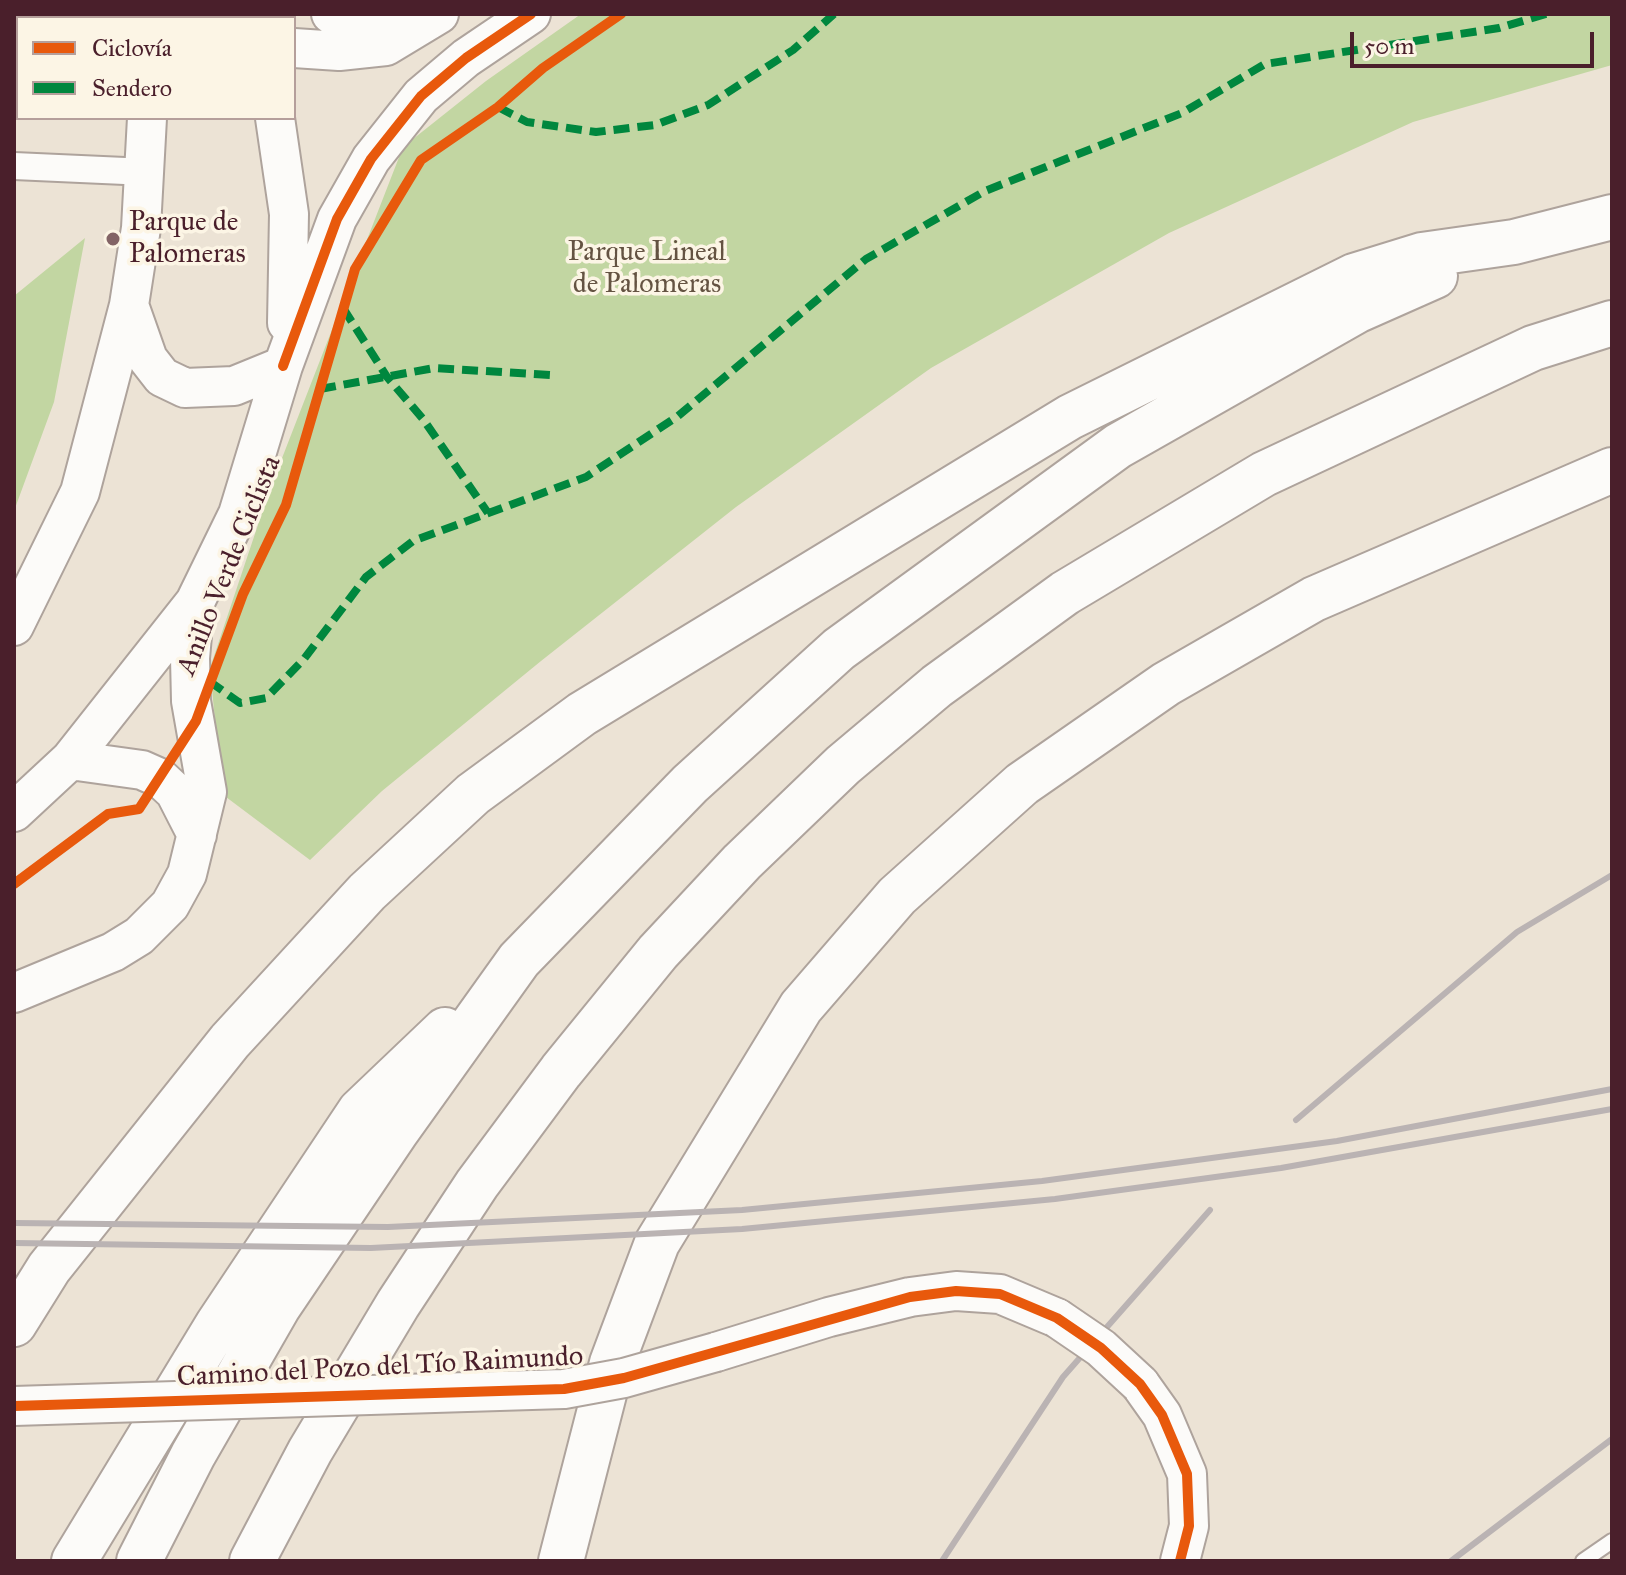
<!DOCTYPE html>
<html>
<head>
<meta charset="utf-8">
<style>
	body { margin:0 }
	#map { position:relative; width:1626px; height:1575px; overflow:hidden; background:#ece3d5; font-family:"IM FELL Great Primer",serif }
	canvas { display:block }
	.frame { position:absolute; inset:0; border:16px solid #4a1f2b; pointer-events:none }
	.legend { position:absolute; left:16px; top:16px; width:280px; height:104px; box-sizing:border-box; background:#fcf5e5; border:2px solid #b59f9b; margin:0; padding:10px 14px; list-style:none; font-size:24px; color:#4a1f2b }
	.legend li { display:flex; align-items:center; gap:16px; height:40px }
	.legend b { width:40px; border:2px solid #b59f9b }
	.scale { position:absolute; left:1350px; top:32px; width:244px; height:36px; box-sizing:border-box; border:4px solid #4a1f2b; border-top:0; padding-left:10px; font-size:24px; line-height:28px; white-space:nowrap; color:#4a1f2b; -webkit-text-stroke:6px #fcf5e5; paint-order:stroke }
</style>
</head>
<body>
<div id="map">
<canvas width="1626" height="1575"></canvas>
<div class="frame"></div>
<ul class="legend">
<li><b style="height:10px;background:#e8590c"></b>Ciclovía</li>
<li><b style="height:10px;background:#00873e"></b>Sendero</li>
</ul>
<div class="scale">50 m</div>
</div>
<script>
const c = document.querySelector('canvas').getContext('2d');
c.lineJoin = 'round';
function fill(path, color) { c.fillStyle = color; c.fill(path, 'evenodd'); }
const poly = rows => new Path2D(rows.map(r => 'M' + r).join(''));
function strokePath(path, color, width, dash) { c.strokeStyle = color; c.lineWidth = width; c.lineCap = dash ? 'butt' : 'round'; c.setLineDash(dash || []); c.stroke(path); }
function write(font, color, halo, rows, align = 'center') {
  c.font = font + ' "IM FELL Great Primer",serif'; c.lineWidth = 7; c.setLineDash([]); c.textBaseline = 'middle'; c.strokeStyle = halo; c.fillStyle = color; for (const [text, x, y, turn = 0] of rows) {
    c.save(); c.translate(x, y); c.rotate((+turn || 0) * Math.PI / 180); c.textAlign = isNaN(turn) ? turn : align; if (halo) c.strokeText(text, 0, 0); c.fillText(text, 0, 0); c.restore();
  }
}
fill(poly([
	[581,14,1612,14,1612,65,1413,122,1169,233,931,368,736,507,541,661,382,791,310,860,222,794,210,668,270,489,403,147,486,81],
	[85,238,54,402,14,511,14,296]
]), '#c2d6a2');
fill(poly([
	[44,14,100,14,100,18,44,18],
	[14,52,18,53,18,108,14,108]
]), '#cfc5cb');
const lane = poly([
	[1583,1561,1612,1541]
]);
const street = poly([
	[14,166,147,172]
]);
const secondary = poly([
	[262,14,262,18],
	[331,14,343,21,386,27,407,21],
	[151,18,151,14],
	[294,48,339,51,386,46,439,14],
	[275,118,289,214,287,323],
	[129,305,148,359,162,377,185,388,234,386,283,366],
	[14,626,80,492,129,305,141,228,147,118],
	[70,760,142,770,160,778,175,792,197,835],
	[14,812,70,760,195,602,238,514,283,366,337,219,371,159,421,96,466,58,531,14],
	[14,993,113,952,139,936,170,905,187,874,207,792,191,701,190,658,195,602],
	[716,1352,829,1317,910,1297,956,1291,1000,1294,1057,1318],
	[1140,1384,1162,1415,1187,1474,1189,1526,1180,1561]
]);
const highway = poly([
	[14,1324,49,1268,230,1041,367,892,473,794,582,714,1070,417,1354,276,1422,255,1514,242,1612,217],
	[74,1561,218,1324,360,1111,445,1030],
	[139,1561,193,1455,278,1307,396,1132,519,960,690,784,839,649,1118,446,1356,311,1435,276],
	[252,1561,310,1451,398,1304,477,1184,561,1071,658,952,742,862,843,765,937,686,1065,593,1264,474,1533,348,1612,323],
	[561,1561,612,1363,657,1243,801,1007,897,896,1022,784,1166,684,1314,599,1612,470]
]);
strokePath(lane, '#aea39c', 18);
strokePath(street, '#aea39c', 30);
strokePath(secondary, '#aea39c', 42);
strokePath(highway, '#aea39c', 48);
strokePath(lane, '#fcfbf9', 14);
strokePath(street, '#fcfbf9', 26);
strokePath(secondary, '#fcfbf9', 38);
strokePath(highway, '#fcfbf9', 44);
strokePath(poly([
	[1296,1120,1517,932,1612,875],
	[14,1223,388,1227,742,1210,1042,1181,1337,1141,1612,1089],
	[14,1243,371,1248,742,1229,1055,1199,1281,1168,1612,1109],
	[942,1561,1063,1377,1210,1210],
	[1451,1561,1612,1439]
]), '#bab3b3', 6);
const secondaryBridge = poly([
	[1057,1318,1101,1348,1140,1384],
	[14,1406,564,1389,624,1378,716,1352]
]);
strokePath(secondaryBridge, '#aea39c', 42, []);
strokePath(secondaryBridge, '#fcfbf9', 38);
strokePath(poly([
	[498,107,527,122,596,132,655,125,708,105,793,50,834,14],
	[343,308,387,377,423,419,488,513],
	[320,389,434,368,551,375],
	[209,681,240,703,266,698,304,659,366,577,413,541,586,477,678,416,866,259,985,191,1182,113,1265,64,1499,28,1546,14]
]), '#00873e', 8, [16, 8]);
strokePath(poly([
	[283,366,337,219,371,159,421,96,466,58,531,14],
	[14,884,108,814,139,809,196,721,243,594,286,505,355,269,421,160,498,107,543,68,621,14],
	[14,1406,564,1389,624,1378,910,1297,956,1291,1000,1294,1057,1318,1101,1348,1140,1384,1162,1415,1187,1474,1189,1526,1180,1561]
]), '#e8590c', 10);
for (const [x, y, r, color] of [
	[113,239,8,"#836466"]
]) { const dot = new Path2D(); dot.arc(x, y, r, 0, 2 * Math.PI); c.fillStyle = color; c.fill(dot); strokePath(dot, '#fcf5e5', 3); }
write('28px', '#4a1f2b', '#fcf5e5', [
	["Parque de",129,223],
	["Palomeras",129,255]
], 'left');
write('28px', '#645342', '#fcf5e5', [
	["Parque Lineal",647,253],
	["de Palomeras",647,285]
]);
write('28px', '#4a1f2b', '#fcf5e5', [
	["Anillo Verde Ciclista",230,566,-68],
	["Camino del Pozo del Tío Raimundo",380,1368,-3]
]);
</script>
</body>
</html>
